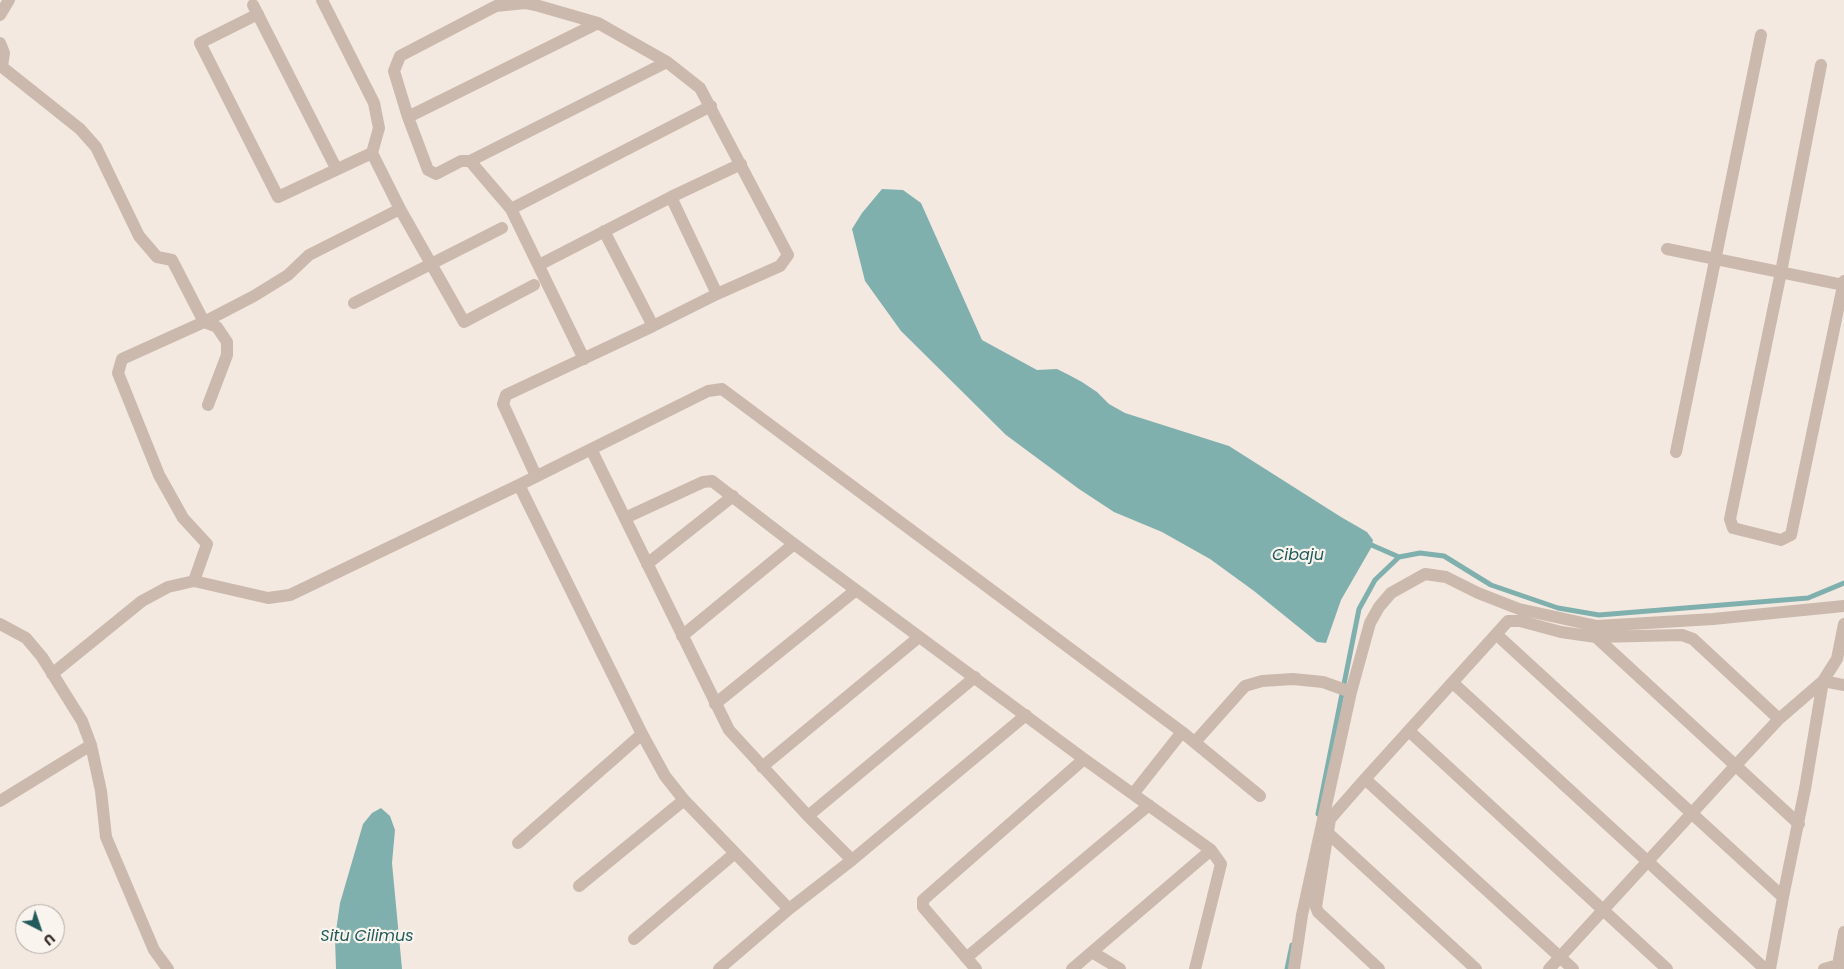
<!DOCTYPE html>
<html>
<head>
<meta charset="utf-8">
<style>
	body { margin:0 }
	#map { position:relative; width:1844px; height:969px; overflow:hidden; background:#f3e9e1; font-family:Poppins,sans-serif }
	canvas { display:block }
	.north { position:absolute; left:15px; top:904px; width:50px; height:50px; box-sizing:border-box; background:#faf4ee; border:1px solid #ada5a0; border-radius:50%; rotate:139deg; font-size:14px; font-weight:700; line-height:20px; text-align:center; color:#3a2f2b }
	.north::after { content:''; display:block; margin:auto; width:18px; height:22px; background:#215b5b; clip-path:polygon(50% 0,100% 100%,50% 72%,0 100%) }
</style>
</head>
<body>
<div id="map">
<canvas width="1844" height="969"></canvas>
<div class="north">U</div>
</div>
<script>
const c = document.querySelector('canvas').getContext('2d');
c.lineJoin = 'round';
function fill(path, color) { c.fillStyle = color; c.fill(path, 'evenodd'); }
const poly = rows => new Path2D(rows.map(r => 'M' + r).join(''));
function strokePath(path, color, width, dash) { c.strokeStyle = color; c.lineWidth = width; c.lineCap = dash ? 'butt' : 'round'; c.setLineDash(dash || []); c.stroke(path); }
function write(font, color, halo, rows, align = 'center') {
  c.font = font + ' Poppins,sans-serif'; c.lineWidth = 4.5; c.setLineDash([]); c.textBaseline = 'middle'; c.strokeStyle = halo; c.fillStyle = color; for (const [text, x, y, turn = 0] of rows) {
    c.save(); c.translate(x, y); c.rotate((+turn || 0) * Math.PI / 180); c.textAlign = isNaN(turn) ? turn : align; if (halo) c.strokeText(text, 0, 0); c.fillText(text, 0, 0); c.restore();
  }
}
fill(poly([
	[882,189,903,190,921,203,982,340,1037,370,1057,369,1069,375,1082,382,1097,392,1109,404,1125,413,1229,446,1341,517,1367,532,1373,540,1371,548,1341,600,1326,643,1317,642,1254,591,1210,559,1162,532,1114,512,1079,489,1006,435,901,331,865,281,852,229,862,213],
	[381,808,390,816,395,830,392,863,402,969,336,969,335,938,340,903,363,824,372,813]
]), '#80b0ae');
strokePath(poly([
	[1367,543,1399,557],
	[1318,814,1359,609,1375,580,1399,557,1420,553,1444,556,1491,585,1558,608,1599,615,1808,598,1844,583],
	[1287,969,1292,945]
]), '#80b0ae', 5);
strokePath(poly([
	[322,0,374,103,379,128,372,153,400,209,464,322,534,285],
	[253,5,336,168],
	[258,14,200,43,278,197,372,153],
	[0,15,9,0],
	[0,43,4,53,2,67,80,129,96,147,139,236,157,257,172,260,204,322,122,359,118,373,159,475,183,518,207,544,194,581],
	[1821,65,1781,272,1730,519,1733,528,1781,540,1791,535,1844,281],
	[408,117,598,23],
	[470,161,511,209,584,359],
	[671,197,717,294],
	[511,209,711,106],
	[604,231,653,326],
	[1667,249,1844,285],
	[539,265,671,197,741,164],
	[354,303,502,228],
	[204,322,254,296,288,275,309,255,400,209],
	[204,322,217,327,227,342,227,355,208,405],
	[591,449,729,730,808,816,852,860],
	[1676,452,1761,35],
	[536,476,503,404,506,395,653,326,717,294,780,266,788,255,700,88,667,62,598,23,539,6,525,3,496,6,400,56,394,71,408,117,428,170,436,174,461,161,470,161,667,62],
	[519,485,642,734,665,776,684,800,789,909],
	[625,518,703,482,712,481,794,544,1084,759,1211,850,1221,864,1195,969],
	[647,564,733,496],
	[0,624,26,638,42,657,82,721,91,745,101,791,106,837,154,950,168,969],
	[1496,634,1783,897],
	[682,636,794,544],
	[1596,637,1799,824],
	[52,674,142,601,168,587,194,581,268,598,290,595,519,485,708,391,722,389,1182,732,1260,796],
	[1453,683,1765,969],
	[715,704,856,590],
	[1409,731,1667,969],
	[1195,742,1245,686,1262,681,1293,679,1323,682,1351,692],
	[762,767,919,637],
	[1365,779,1508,621,1520,621,1561,632,1596,637,1682,635,1693,639,1779,719],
	[1133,794,1182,732],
	[0,801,91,745],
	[808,816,975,677],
	[1328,833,1476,969],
	[518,843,642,734],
	[579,886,684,800],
	[634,939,735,853],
	[1092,952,1120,969],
	[966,958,1149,805],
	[1838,965,1844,932],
	[719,969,789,909,852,860,1026,715],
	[976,969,923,907,923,900,1084,759],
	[1072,969,1211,850],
	[1294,969,1302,915,1351,692,1370,623,1379,607,1391,593,1425,574,1446,577,1478,593,1519,609,1597,626,1713,619,1844,606],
	[1379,969,1318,912,1316,907,1330,819,1365,779,1573,969],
	[1549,969,1736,765,1779,719,1823,681,1837,659,1844,624],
	[1770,969,1783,897,1805,789,1823,681,1844,685],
	[1824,969,1838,965,1844,966]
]), '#ccb9ad', 12);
write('italic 16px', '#215b5b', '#faf4ee', [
	["Cibaju",1298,556],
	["Situ Cilimus",367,937]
]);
</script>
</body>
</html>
